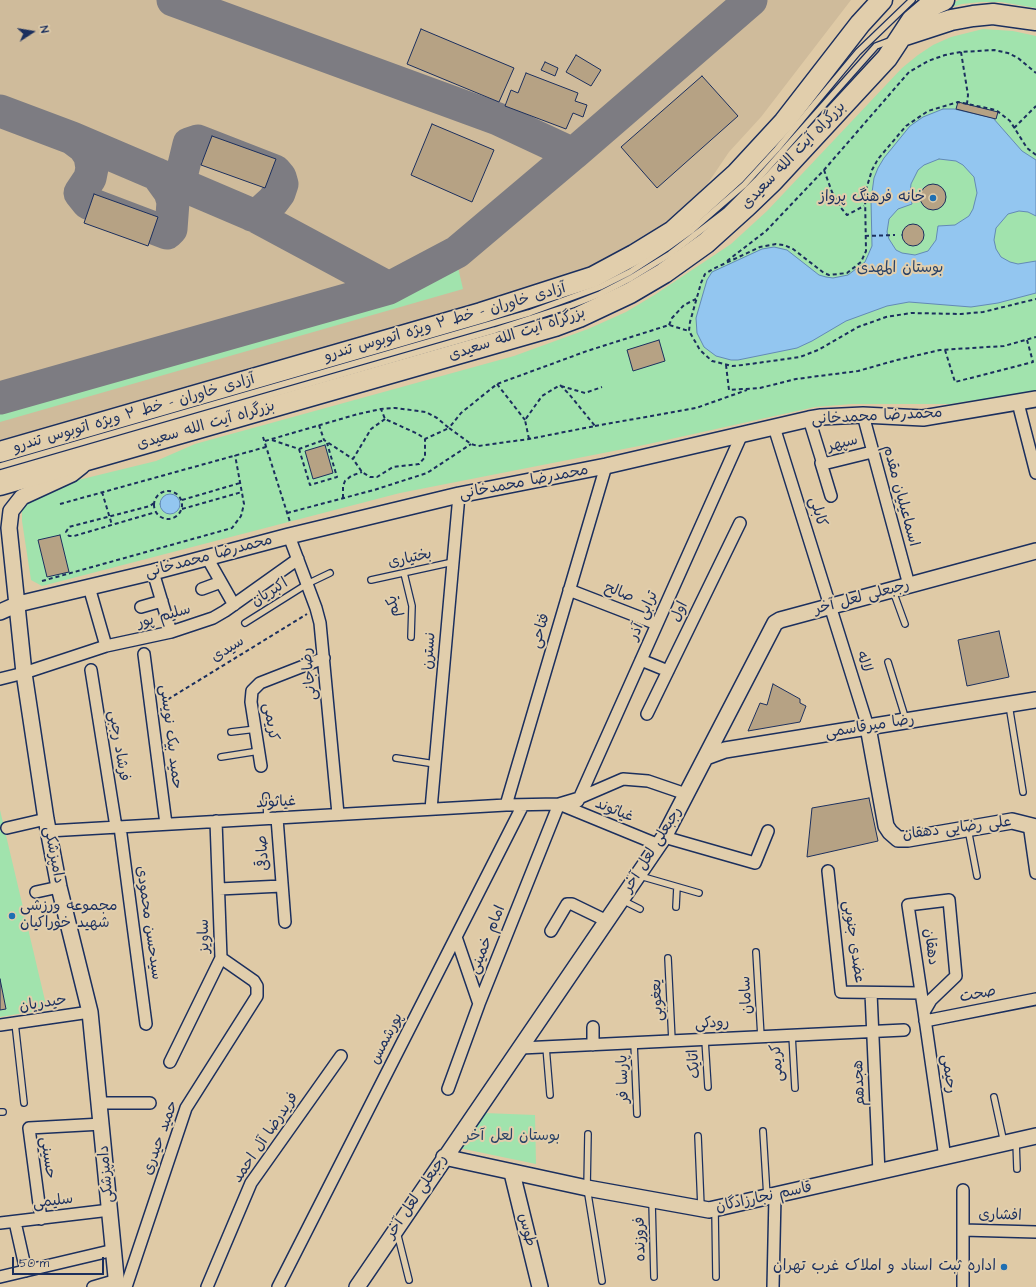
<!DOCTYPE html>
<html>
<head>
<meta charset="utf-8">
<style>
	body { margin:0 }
	#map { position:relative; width:1036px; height:1287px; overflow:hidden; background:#dfcaa6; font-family:"Architects Daughter",sans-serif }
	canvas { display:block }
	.north { position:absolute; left:12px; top:12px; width:40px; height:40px; -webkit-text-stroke:3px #e1ceac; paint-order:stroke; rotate:78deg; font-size:11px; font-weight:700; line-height:16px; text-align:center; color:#1b2f5e }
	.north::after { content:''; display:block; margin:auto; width:14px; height:18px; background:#1b2f5e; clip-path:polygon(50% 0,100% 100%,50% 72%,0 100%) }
	.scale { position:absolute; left:12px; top:1257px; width:92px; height:18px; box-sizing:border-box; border:2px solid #1b2f5e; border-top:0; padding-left:5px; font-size:12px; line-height:14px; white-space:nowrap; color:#1b2f5e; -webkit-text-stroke:3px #e1ceac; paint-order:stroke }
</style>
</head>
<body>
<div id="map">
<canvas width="1036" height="1287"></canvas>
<div class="north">N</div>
<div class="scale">50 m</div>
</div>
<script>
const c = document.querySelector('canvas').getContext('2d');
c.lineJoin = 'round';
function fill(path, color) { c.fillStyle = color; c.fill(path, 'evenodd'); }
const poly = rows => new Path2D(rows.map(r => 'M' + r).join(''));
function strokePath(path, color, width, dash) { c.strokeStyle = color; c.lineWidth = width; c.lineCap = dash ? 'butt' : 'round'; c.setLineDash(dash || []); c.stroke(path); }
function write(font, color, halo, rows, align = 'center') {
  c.font = font + ' "Architects Daughter","Playpen Sans Arabic",sans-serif'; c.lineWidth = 4; c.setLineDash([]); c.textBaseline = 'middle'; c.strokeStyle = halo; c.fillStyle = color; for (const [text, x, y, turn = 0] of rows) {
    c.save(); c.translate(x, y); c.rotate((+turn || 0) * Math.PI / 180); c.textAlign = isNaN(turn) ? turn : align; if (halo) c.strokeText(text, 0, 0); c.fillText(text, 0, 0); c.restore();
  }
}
fill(poly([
	[0,0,851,0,761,117,729,152,706,186,687,207,637,245,560,282,0,445]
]), '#cfbb9b');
fill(poly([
	[959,0,1036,0,1036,8,1001,2,981,2,962,4,926,15],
	[983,29,1013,31,1036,36,1036,391,950,404,852,404,815,407,644,445,400,493,42,586,31,580,22,521,22,510,26,501,74,481,156,461,195,444,514,356,588,329,626,312,656,294,731,244,767,211,902,68,918,55,933,45,951,37],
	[457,263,463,289,0,422,0,404,393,291],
	[0,810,47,1009,0,1017],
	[484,1113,535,1115,536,1164,459,1148]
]), '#a1e3ad');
const water = poly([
	[943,109,954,109,993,118,1022,151,1036,160,1036,216,1028,212,1019,211,1008,214,996,228,994,240,996,249,1001,257,1010,262,1018,264,1036,261,1036,293,998,303,971,307,909,302,887,306,846,321,812,341,797,348,738,360,731,360,716,356,704,347,697,333,696,318,707,280,712,272,762,249,774,247,787,250,819,275,826,277,833,278,848,275,865,262,872,246,871,200,874,178,878,168,884,158,910,126,923,117,943,109],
	[939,159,956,161,963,165,974,177,977,193,973,209,969,216,955,225,938,226,936,240,928,251,915,255,902,253,896,250,889,239,887,232,889,219,898,209,912,204,910,193,911,184,918,170,924,165,939,159],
	'160 504a10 10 0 1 1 20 0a10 10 0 1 1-20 0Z'
]);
fill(water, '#93c6f0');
strokePath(water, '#638ab6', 1);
strokePath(poly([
	[173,0,498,119,573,154,751,0],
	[0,111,72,138,255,216,389,288],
	[72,138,84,147,90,156,92,168,90,178,80,193,88,203,167,233,171,229,173,202,170,192,157,174],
	[166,178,175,177,182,173,189,144,198,141,275,171,280,177,282,184,279,193,273,201,262,211,252,215],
	[0,398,389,288,457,252,573,154]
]), '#7d7c82', 33);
const building = poly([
	[421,29,514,68,499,102,407,64,421,29],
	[576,55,601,70,591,86,566,72,576,55],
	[545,62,558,68,555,76,541,70,545,62],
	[526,73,578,93,575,101,587,105,583,117,573,113,566,129,505,106,511,90,518,93,526,73],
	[702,76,738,116,657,188,621,147,702,76],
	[958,102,998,112,996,119,956,109,958,102],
	[432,124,494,150,472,202,411,175,432,124],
	[212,136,276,159,265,188,201,165,212,136],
	'920 197a13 13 0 1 1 26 0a13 13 0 1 1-26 0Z',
	[94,194,158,217,148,246,84,223,94,194],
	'902 235a11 11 0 1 1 22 0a11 11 0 1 1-22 0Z',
	[659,340,665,361,633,371,627,350,659,340],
	[325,445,333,473,313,479,305,451,325,445],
	[60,535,69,572,47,577,38,540,60,535],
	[999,631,1009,677,967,686,958,640,999,631],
	[773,684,800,699,800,703,806,706,800,722,748,731,760,703,767,705,773,684],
	[869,798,878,841,807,857,812,808,869,798],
	[0,979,6,1009,0,1010,0,979]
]);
fill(building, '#b6a284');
strokePath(building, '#1b2f5e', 1);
const lane = poly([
	[0,466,529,313,600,287,630,272,667,248,692,230,744,185,777,149,858,52,912,0],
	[0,473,495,330,572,305,600,294,631,278,670,254,726,211,757,180,876,46,892,40],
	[404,573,412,606,411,637],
	[371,580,453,562],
	[893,591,905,624],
	[245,623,307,584,330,573],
	[888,662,906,720],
	[1009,705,1023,792],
	[231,732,256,729],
	[221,757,259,751],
	[396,758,435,764],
	[266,796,267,818],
	[968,829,977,876],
	[640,876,699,893],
	[622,900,640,909],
	[676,907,677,887],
	[756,952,761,1037],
	[668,958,672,1041],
	[15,1023,24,1103],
	[792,1035,795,1088],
	[705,1040,708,1087],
	[634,1043,637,1114],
	[546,1047,550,1095],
	[994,1097,1004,1143],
	[0,1112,3,1112],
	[763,1131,767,1197],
	[588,1134,587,1188,602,1281],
	[698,1136,701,1207],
	[1016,1141,1017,1169],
	[652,1202,654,1277],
	[715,1210,716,1277],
	[397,1232,409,1280]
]);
const street = poly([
	[1018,403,1036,473],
	[863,415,909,585],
	[809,419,823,464,872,452],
	[774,427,868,727],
	[821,463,831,496],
	[289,536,316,608,320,623,338,814],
	[209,561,234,605],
	[153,572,171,632],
	[89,587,106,646],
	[202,589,221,582],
	[569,590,657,624],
	[141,607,162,601],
	[144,654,166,824],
	[641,660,668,671],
	[91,670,116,827],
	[0,679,24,673,106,646,171,632,213,618,225,611,298,559],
	[647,714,740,523],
	[261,766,251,702,252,691,260,683,324,658],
	[578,801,742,434],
	[506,805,606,466],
	[431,809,459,495],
	[277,818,285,922],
	[1029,824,1036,873],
	[120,827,146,1024],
	[7,828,46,819],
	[48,831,506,805,559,804,579,798,623,779,648,781,686,794],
	[664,837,755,863,768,831],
	[828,871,841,992,921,993],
	[219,889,282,886],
	[36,892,59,887],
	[551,931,567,904,572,904,607,921],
	[456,937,479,1004],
	[871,993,879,1173],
	[924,1012,931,1000,956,976,949,900,908,905,924,1012,945,1158],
	[925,1021,1036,999],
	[0,1025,90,1012],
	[593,1045,593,1027],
	[521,1048,904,1030],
	[170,1062,221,958,216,821],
	[448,1089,479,1004,559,804,659,845],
	[100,1103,150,1103],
	[41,1219,29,1128,102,1124],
	[15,1222,26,1271],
	[0,1223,110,1210],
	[963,1230,1036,1232],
	[0,1277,114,1250],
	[93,1287,117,1280],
	[126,1287,186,1108,257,996,257,986,254,981,221,958],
	[207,1287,251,1183,341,1056],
	[278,1287,523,805],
	[773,1287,775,1196],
	[963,1287,963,1190]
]);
const secondary = poly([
	[82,466,72,474,22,497,11,511,9,528,24,673,46,819,59,887,90,1012,117,1287],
	[0,612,18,604,153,572,289,536,459,495,606,466,809,419,821,417,863,415,923,418,1036,399],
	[868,727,886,826,890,832,898,839,908,839,1012,821,1036,827],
	[706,757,725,750,1036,700],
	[444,1157,587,1188,709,1210,1036,1136],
	[512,1173,540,1287],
	[357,1287,664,837,775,623,780,620,1036,551]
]);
const highway = poly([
	[902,36,951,20,973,16,993,14,1036,20],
	[0,452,481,313,593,277,634,255,673,231,736,174,784,122,860,24,882,0],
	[0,485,555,326,579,317,630,293,664,273,706,243,747,206,773,181,887,58,912,20,926,8,944,0]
]);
strokePath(lane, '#1b2f5e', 8);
strokePath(street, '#1b2f5e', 14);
strokePath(secondary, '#1b2f5e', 18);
strokePath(highway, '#1b2f5e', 23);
strokePath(poly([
	[961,52,968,95,967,104],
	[1014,128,1036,106],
	[1036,155,1027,148,1010,121,996,110,958,102,928,111,906,126,878,159,872,170,865,193,866,251,861,262,847,273,829,275,824,273,793,249,784,245,776,244,760,247,713,269,705,274,701,283,690,322,689,331,700,350,712,361,732,366,743,365,800,357,818,350,858,327,886,317,911,313,961,314,983,312,1036,299],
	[824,170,832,192,841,208,847,215,864,206],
	[865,236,895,235],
	[727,261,766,231,824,170,909,72,928,61,945,55,961,52,994,50,1008,53,1018,58,1036,73],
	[669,325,672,318,684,305,696,299],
	[945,350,955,382,1033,362,1027,340],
	[726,365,729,390,760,388,796,379,858,371,897,360,940,350,1004,346,1036,337],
	[497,384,525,420],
	[561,386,585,393,602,387],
	[385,419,371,429,353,459,362,472,370,477,377,477,393,467,419,464,425,457,425,439],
	[319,425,324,440,353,459],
	[595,426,696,408,747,390],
	[263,437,290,522],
	[529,439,525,420,542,396,560,385,569,394,595,426,529,439,478,446,471,444,449,428,461,413,497,384,587,351,669,325,689,331],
	[272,440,299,449,324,440],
	[265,441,358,414,381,409,395,408,426,412,437,418,449,428,425,439,418,434,385,419,381,409],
	[299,449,310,485,337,477,327,443],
	'154 505a14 14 0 1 1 28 0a14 14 0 1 1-28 0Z',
	[102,492,112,525],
	[343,498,343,486,345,481,351,476,362,472],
	[182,500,240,483],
	[154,503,150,506,69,527,66,532,69,536,74,536,156,512],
	[60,504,266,447],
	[182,509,242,492],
	[287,513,374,490,427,473,471,444],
	[42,581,232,528,241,516,244,504,235,455],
	[162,703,307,614]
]), '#1b2f5e', 2, [4, 3]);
strokePath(lane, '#e1ceac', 5.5);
strokePath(street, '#e1ceac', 11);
strokePath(secondary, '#e1ceac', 15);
strokePath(highway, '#e1ceac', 20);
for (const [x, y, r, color] of [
	[933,198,4,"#1f6fb2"],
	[12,916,4,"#1f6fb2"],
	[1004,1267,4,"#1f6fb2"]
]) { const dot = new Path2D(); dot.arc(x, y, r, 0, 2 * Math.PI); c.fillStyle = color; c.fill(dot); strokePath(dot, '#e1ceac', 1.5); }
write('15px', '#1b2f5e', '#e1ceac', [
	["بزرگراه آیت الله سعیدی",794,156,-46],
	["آزادی خاوران - خط ۲ ویژه اتوبوس تندرو",445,323,-16],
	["بزرگراه آیت الله سعیدی",517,335,-18],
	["آزادی خاوران - خط ۲ ویژه اتوبوس تندرو",134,414,-16],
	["محمدرضا محمدخانی",877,417,-3],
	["بزرگراه آیت الله سعیدی",206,426,-16],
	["سپهر",843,444,-14],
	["محمدرضا محمدخانی",524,483,-11],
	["اسماعیلیان مقدم",900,496,75],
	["کابلی",817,512,73],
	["محمدرضا محمدخانی",209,557,-15],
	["بختیاری",410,559,-12],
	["اکبریان",270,593,-32],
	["صالح",619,593,21],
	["رجبعلی لعل آخر",862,598,-15],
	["یکم",394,606,-97],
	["اول",680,612,-64],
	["ترابی آذر",644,616,-66],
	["سلیم پور",164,617,-16],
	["فتاحی",541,631,-74],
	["سیدی",228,650,-32],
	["نسترن",430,651,-85],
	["لاله",863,662,73],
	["رضاجانی",310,674,-96],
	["کریمی",270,722,81],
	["رضا میرقاسمی",870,727,-9],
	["حمید بیک نویسی",170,737,83],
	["فرشاد رجبی",118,746,81],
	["غیاثوند",276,803,-3],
	["غیاثوند",614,811,22],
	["علی رضایی دهقان",957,829,-7],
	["رجبعلی لعل آخر",653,850,-58],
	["صادقی",264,853,-94],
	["دامپزشکی",53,855,79],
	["سیدحسن محمودی",148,923,82],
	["ساویز",205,936,-91],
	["امام خمینی",488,940,-68],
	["عضدی جنوبی",853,942,82],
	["دهقان",930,947,82],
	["سامان",747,995,-93],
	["صحت",978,995,-11],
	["یعغوبی",658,1000,-93],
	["حیدریان",43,1004,-9],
	["رودکی",712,1024,-3],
	["پورشمس",387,1039,-63],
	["کریمی",778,1063,-94],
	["اتایک",695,1064,-94],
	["رحیمی",948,1074,82],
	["پارسا فر",624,1079,-92],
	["هجدهم",860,1083,-93],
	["حمید حیدری",161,1138,-70],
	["فریدرضا آل احمد",266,1138,-56],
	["حسینی",47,1158,82],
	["دامپزشکی",107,1174,-95],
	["رجبعلی لعل آخر",417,1197,-56],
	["قاسم نجارزادگان",764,1198,-12],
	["سلیمی",53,1202,-7],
	["افشاری",1000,1216,2],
	["طوس",526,1230,76],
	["فروزنده",641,1239,-91]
]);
write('15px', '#1b2f5e', '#e1ceac', [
	["خانه فرهنگ پرواز",925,198],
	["مجموعه ورزشی",20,907,"left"],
	["شهید خوراکیان",20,924,"left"],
	["اداره ثبت اسناد و املاک غرب تهران",996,1267]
], 'right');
write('15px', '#284166', '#e1ceac', [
	["بوستان المهدی",900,269],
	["بوستان لعل آخر",512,1137]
]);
</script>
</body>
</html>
